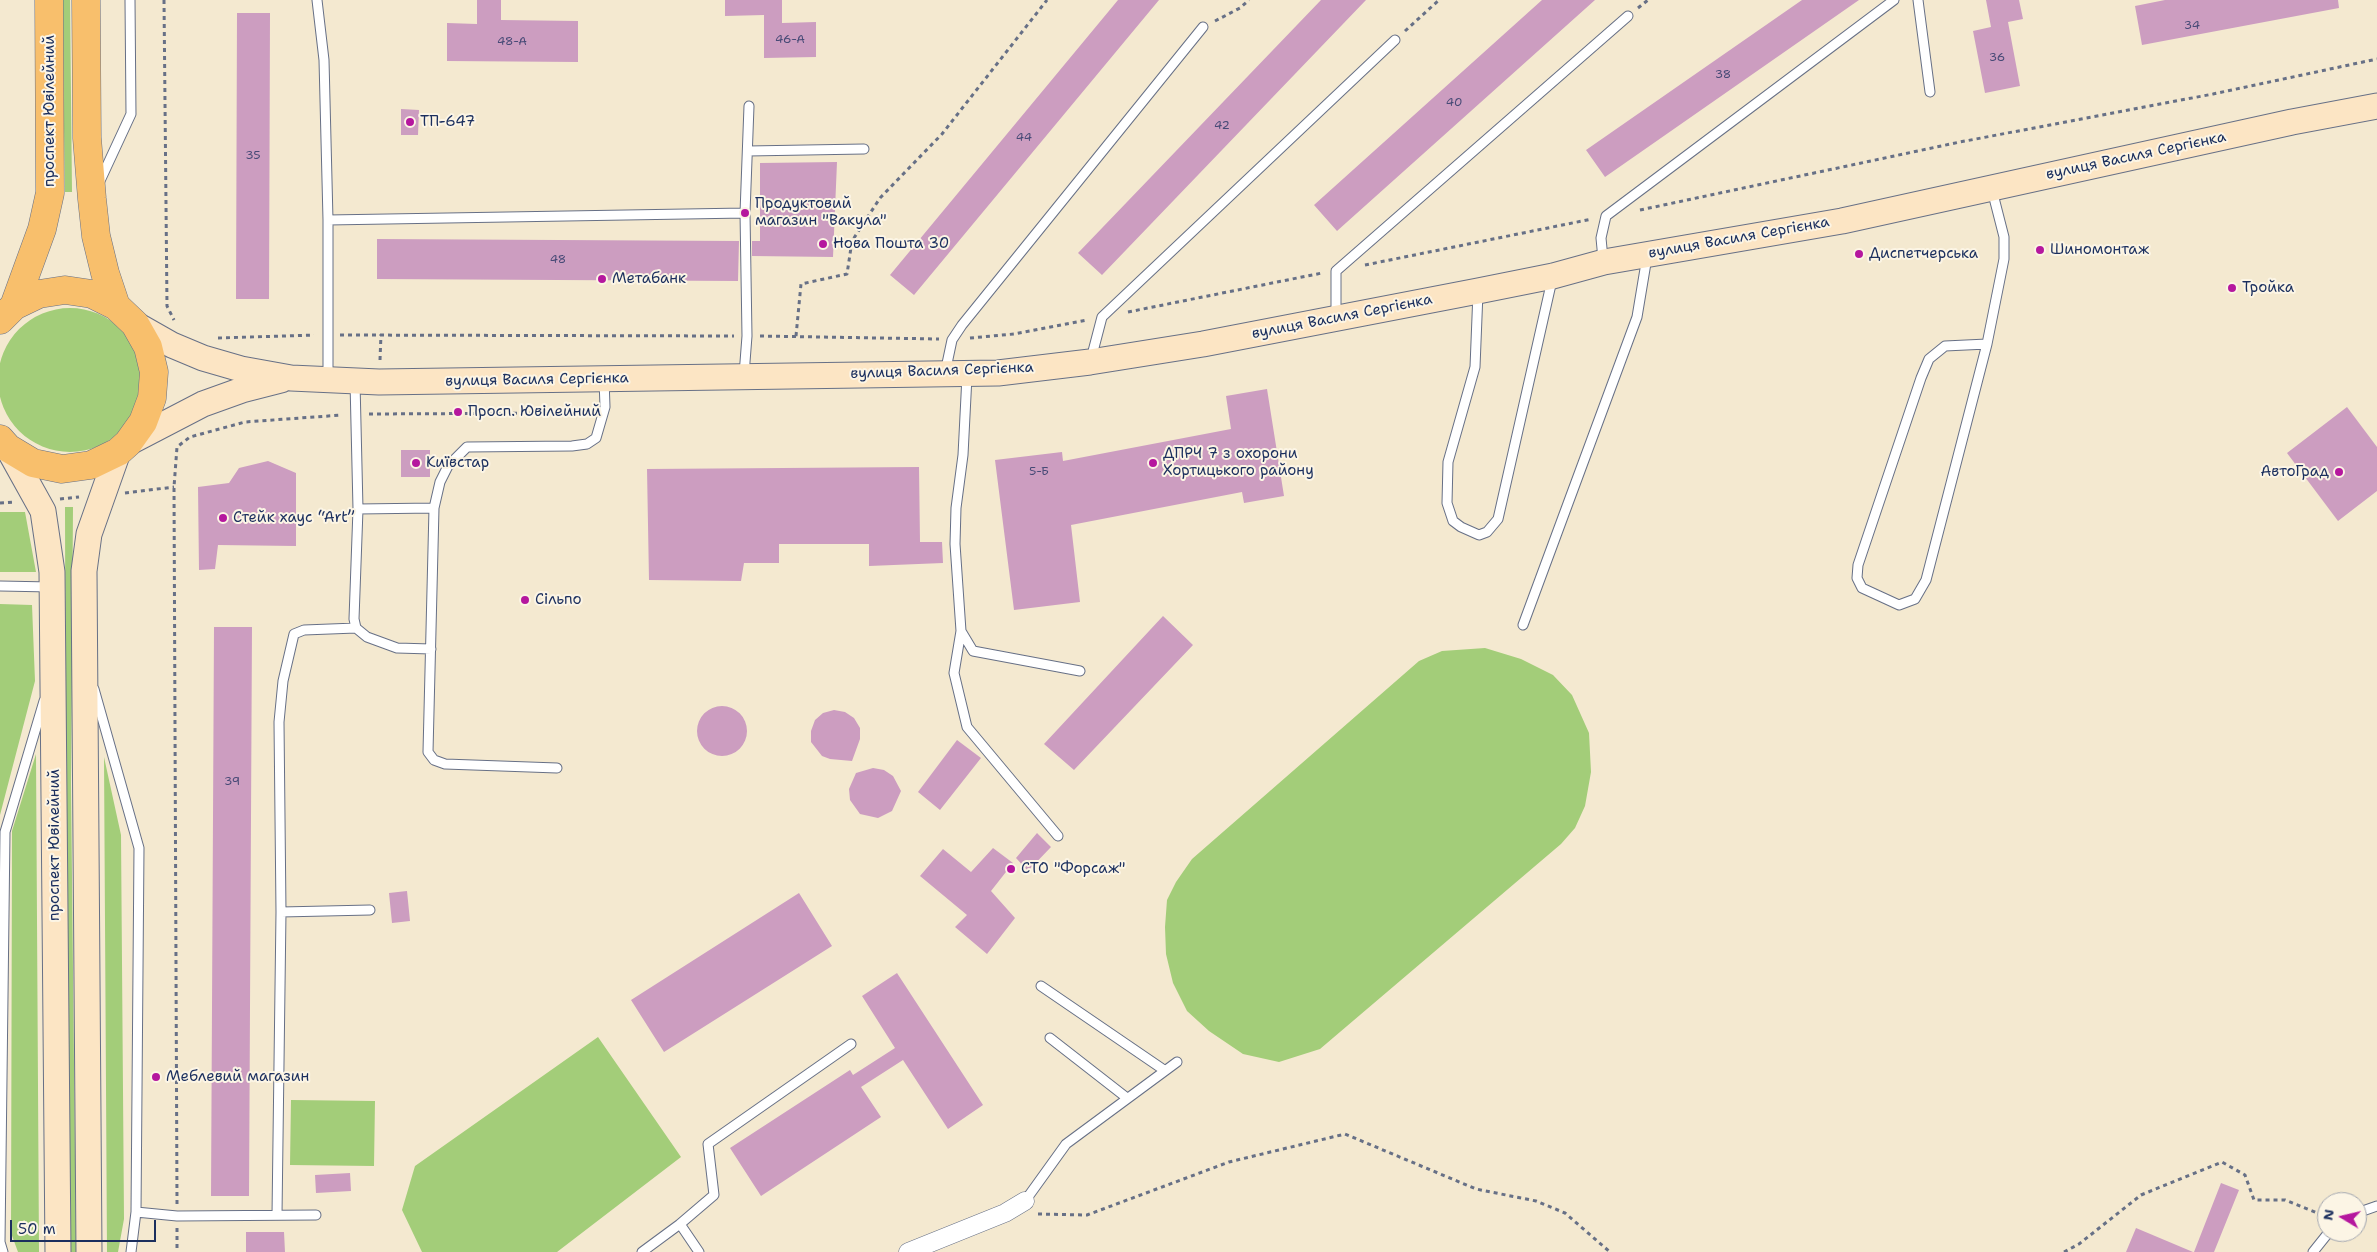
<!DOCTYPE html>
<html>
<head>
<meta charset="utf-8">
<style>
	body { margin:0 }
	#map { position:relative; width:2377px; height:1252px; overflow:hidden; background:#f4e9d0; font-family:"Shantell Sans",sans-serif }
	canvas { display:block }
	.north { position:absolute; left:2317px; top:1192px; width:50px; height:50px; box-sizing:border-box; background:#fcf5e5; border:1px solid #a2a6af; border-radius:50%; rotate:279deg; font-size:14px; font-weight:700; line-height:20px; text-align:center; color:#1b2f5e }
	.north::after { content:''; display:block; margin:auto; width:18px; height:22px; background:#b5179e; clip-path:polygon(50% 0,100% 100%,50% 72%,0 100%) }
	.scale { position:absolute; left:10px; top:1220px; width:146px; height:22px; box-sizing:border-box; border:2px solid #1b2f5e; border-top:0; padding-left:6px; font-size:15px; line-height:18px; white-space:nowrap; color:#1b2f5e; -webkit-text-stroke:4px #fcf5e5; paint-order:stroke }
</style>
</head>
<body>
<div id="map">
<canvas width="2377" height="1252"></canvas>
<div class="north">N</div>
<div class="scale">50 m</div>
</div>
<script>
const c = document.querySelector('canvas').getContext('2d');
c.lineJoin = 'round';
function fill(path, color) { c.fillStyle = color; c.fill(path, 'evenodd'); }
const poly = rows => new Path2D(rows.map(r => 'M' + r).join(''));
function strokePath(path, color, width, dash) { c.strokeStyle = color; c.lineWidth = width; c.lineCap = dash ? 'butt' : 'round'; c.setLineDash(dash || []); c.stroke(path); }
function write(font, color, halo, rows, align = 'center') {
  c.font = font + ' "Shantell Sans",sans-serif'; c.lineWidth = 4; c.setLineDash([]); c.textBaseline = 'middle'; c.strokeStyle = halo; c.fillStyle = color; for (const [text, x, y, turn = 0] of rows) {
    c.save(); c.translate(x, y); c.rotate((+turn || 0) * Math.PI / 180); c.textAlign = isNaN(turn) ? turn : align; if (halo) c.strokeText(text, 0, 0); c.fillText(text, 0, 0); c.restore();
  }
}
fill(poly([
	[62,0,70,0,72,192,65,192],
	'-2 380a72 72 0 1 1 144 0a72 72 0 1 1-144 0Z',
	[65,507,73,507,71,784,76,1252,67,1252],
	[0,512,25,512,36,572,0,572],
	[0,604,32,605,35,681,0,815],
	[1485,648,1521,659,1553,675,1572,695,1589,733,1591,772,1585,806,1575,828,1561,844,1320,1049,1279,1062,1243,1054,1209,1031,1187,1011,1173,983,1166,954,1165,927,1167,900,1176,882,1192,859,1419,661,1442,651],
	[36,754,39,1252,18,1252,11,1233,12,831],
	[104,757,121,835,124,1219,118,1252,107,1252],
	[598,1037,681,1157,557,1252,422,1252,402,1210,415,1166],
	[291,1100,375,1101,374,1166,290,1165]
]), '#a3cd79');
fill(poly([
	[477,0,501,0,501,20,578,21,578,62,447,61,447,23,477,24],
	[725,0,782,0,782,23,816,22,816,57,764,58,764,15,725,16],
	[1118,0,1159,0,914,295,890,275],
	[1321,0,1366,0,1102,275,1078,253],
	[1542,0,1595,0,1337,231,1314,205],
	[1802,0,1859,0,1605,177,1586,150],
	[1986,0,2019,0,2023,19,2008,22,2020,86,1985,93,1973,31,1991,27],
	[2165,0,2338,0,2339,8,2142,45,2135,6],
	[237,13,270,13,269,299,236,299],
	[401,109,419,110,418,135,401,135],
	[837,162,833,257,752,256,752,241,760,241,760,163],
	[377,239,739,241,738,281,377,279],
	[1267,389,1284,496,1244,503,1242,492,1071,525,1080,602,1014,610,995,460,1062,452,1063,461,1231,429,1226,396],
	[2347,407,2377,447,2377,491,2338,521,2287,453],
	[401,450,430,450,430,477,401,477],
	[268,461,296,473,296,546,218,545,215,569,199,570,198,487,229,483,239,468],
	[919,467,920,542,942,542,943,563,869,566,869,544,779,544,779,563,744,563,741,581,649,580,647,469],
	[1163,616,1193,645,1074,770,1044,744],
	[214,627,252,627,249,1196,211,1196],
	'697 731a25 25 0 1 1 50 0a25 25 0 1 1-50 0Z',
	[834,710,845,712,854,718,860,728,860,739,852,761,830,759,822,756,811,742,811,731,815,720,823,713],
	[957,740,981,758,940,810,918,792],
	[873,768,884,770,893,776,901,791,892,811,878,818,860,814,850,800,849,789,856,773],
	[1037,833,1051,847,1028,871,1016,858],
	[993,848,1013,863,991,891,1015,918,987,954,955,927,967,915,920,876,943,849,971,872],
	[407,891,410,921,392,923,389,893],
	[799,893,832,946,664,1052,631,1000],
	[897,973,983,1105,948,1129,903,1060,861,1087,881,1117,761,1196,730,1148,850,1070,853,1075,895,1048,862,996],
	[350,1173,351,1191,316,1193,315,1175],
	[2221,1183,2239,1190,2214,1252,2194,1252],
	[2136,1228,2193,1252,2126,1252],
	[246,1232,284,1232,285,1252,246,1252]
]), '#cc9dc0');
const lane = poly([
	[317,0,324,60,328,220,745,213,747,336,744,375],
	[1918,0,1930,92],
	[748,151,864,149],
	[99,183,131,114,130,0],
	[745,213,749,106],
	[1603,259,1601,238,1606,216,1894,0],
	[1478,292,1475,367,1448,462,1447,503,1453,521,1461,527,1479,535,1487,532,1498,519,1552,280],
	[1336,316,1336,271,1628,16],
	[1987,344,1945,346,1929,359,1921,378,1858,565,1857,578,1862,588,1899,605,1915,599,1926,580,1987,344,2004,259,2004,237,1992,190],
	[1091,359,1102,317,1395,40],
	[945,373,952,340,962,325,1203,27],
	[967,376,963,455,956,508,955,544,961,631,973,651,1080,671],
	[328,377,328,220],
	[355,382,358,509,434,508],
	[0,586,51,587],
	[1523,625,1637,317,1647,257],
	[356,628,367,637,397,648,431,649],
	[961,631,954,673,967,727,1058,836],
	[94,689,139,848,136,1212,131,1252],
	[557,768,445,764,434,760,428,752,434,508,440,482,448,466,467,447,572,446,587,444,596,438,605,407,604,379],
	[281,912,370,910],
	[1041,986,1164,1070],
	[1050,1038,1127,1098],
	[1025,1201,1066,1144,1177,1062],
	[136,1212,177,1216,316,1215],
	[2357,1213,2377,1206],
	[277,1215,281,912,279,722,283,681,294,634,304,630,356,628,354,619,358,509],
	[680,1224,714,1195,708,1144,851,1044],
	[3,1252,0,1242,5,832,44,701],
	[642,1252,680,1224,699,1252],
	[2313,1252,2329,1232]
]);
const street = poly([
	[908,1252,1005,1213,1025,1201]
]);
const secondary = poly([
	[135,324,172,345,203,358,241,369,291,378,379,382,998,373,1090,362,1203,344,1478,291,1553,276,1604,262,1842,221,2292,122,2377,106],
	[128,443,203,404,242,390,281,380],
	[8,448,43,511,52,572,58,1252],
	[89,1252,84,571,89,534,118,452]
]);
const primary = poly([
	[86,0,87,138,92,199,96,236,105,273,116,306],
	[14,306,42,229,50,193,49,0],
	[0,320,14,306,39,294,65,290,92,294,116,306,135,324,148,347,154,372,152,398,143,422,128,443,118,452,91,465,62,469,33,463,8,448,0,439]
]);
strokePath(lane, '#677086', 11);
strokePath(street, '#677086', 19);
strokePath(secondary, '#677086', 27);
strokePath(primary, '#677086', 29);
strokePath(poly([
	[164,0,167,306,174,320],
	[1638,8,1648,0],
	[1215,21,1240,8,1249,0],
	[1405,31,1439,0],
	[1640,210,1960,142,2213,94,2377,59],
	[1365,265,1592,219],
	[1128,312,1322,273],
	[340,335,734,336],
	[760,336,939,339],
	[796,336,801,284,847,274,852,241,880,198,942,134,1047,0],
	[218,338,314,335],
	[970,338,1014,334,1087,320],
	[380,360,381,334],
	[369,414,578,413],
	[125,493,174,487],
	[60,499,79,497],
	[0,503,14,502],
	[177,1204,174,487,177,447,190,437,245,422,342,415],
	[1038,1214,1087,1215,1229,1162,1345,1134,1476,1189,1536,1201,1565,1213,1610,1252],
	[177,1228,177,1252],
	[2064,1252,2079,1244,2141,1195,2222,1162,2245,1175,2254,1200,2285,1200,2327,1217]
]), '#677086', 3, [4, 4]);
strokePath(lane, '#fff', 9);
strokePath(street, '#fff', 18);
strokePath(secondary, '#fce5c4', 25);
strokePath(primary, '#f8bf6c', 28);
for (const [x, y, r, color] of [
	[410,122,5,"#b5179e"],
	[745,213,5,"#b5179e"],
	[823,244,5,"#b5179e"],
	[2040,250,5,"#b5179e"],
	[1859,254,5,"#b5179e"],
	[602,279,5,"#b5179e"],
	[2232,288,5,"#b5179e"],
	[458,412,5,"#b5179e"],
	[416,463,5,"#b5179e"],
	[1153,463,5,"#b5179e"],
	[2339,472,5,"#b5179e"],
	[223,518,5,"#b5179e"],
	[525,600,5,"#b5179e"],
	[1011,869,5,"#b5179e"],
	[156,1077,5,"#b5179e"]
]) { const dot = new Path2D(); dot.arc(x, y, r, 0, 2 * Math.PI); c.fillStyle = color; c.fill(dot); strokePath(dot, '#fcf5e5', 2); }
write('12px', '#474a76', null, [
	["34",2192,26],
	["46-А",790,40],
	["48-А",512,42],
	["36",1997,58],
	["38",1723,75],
	["40",1454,103],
	["42",1222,126],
	["44",1024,138],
	["35",253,156],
	["48",558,260],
	["5-Б",1039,472],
	["39",232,782]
]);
write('15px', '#1b2f5e', '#fcf5e5', [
	["проспект Ювілейний",50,111,-90],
	["вулиця Василя Сергієнка",2136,156,-12],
	["вулиця Василя Сергієнка",1739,238,-10],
	["вулиця Василя Сергієнка",1342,317,-11],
	["вулиця Василя Сергієнка",942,371,-2],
	["вулиця Василя Сергієнка",537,380,-1],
	["проспект Ювілейний",55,845,-90]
]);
write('15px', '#1b2f5e', '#fcf5e5', [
	["ТП-647",420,122],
	["Продуктовий",755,204],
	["магазин \"Вакула\"",755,221],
	["Нова Пошта 30",833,244],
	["Шиномонтаж",2050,250],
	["Диспетчерська",1869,254],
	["Метабанк",612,279],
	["Тройка",2242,288],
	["Просп. Ювілейний",468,412],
	["ДПРЧ 7 з охорони",1163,454],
	["Хортицького району",1163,471],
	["Київстар",426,463],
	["АвтоГрад",2329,472,"right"],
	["Стейк хаус “Art”",233,518],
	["Сільпо",535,600],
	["СТО \"Форсаж\"",1021,869],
	["Меблевий магазин",166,1077]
], 'left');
</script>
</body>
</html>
